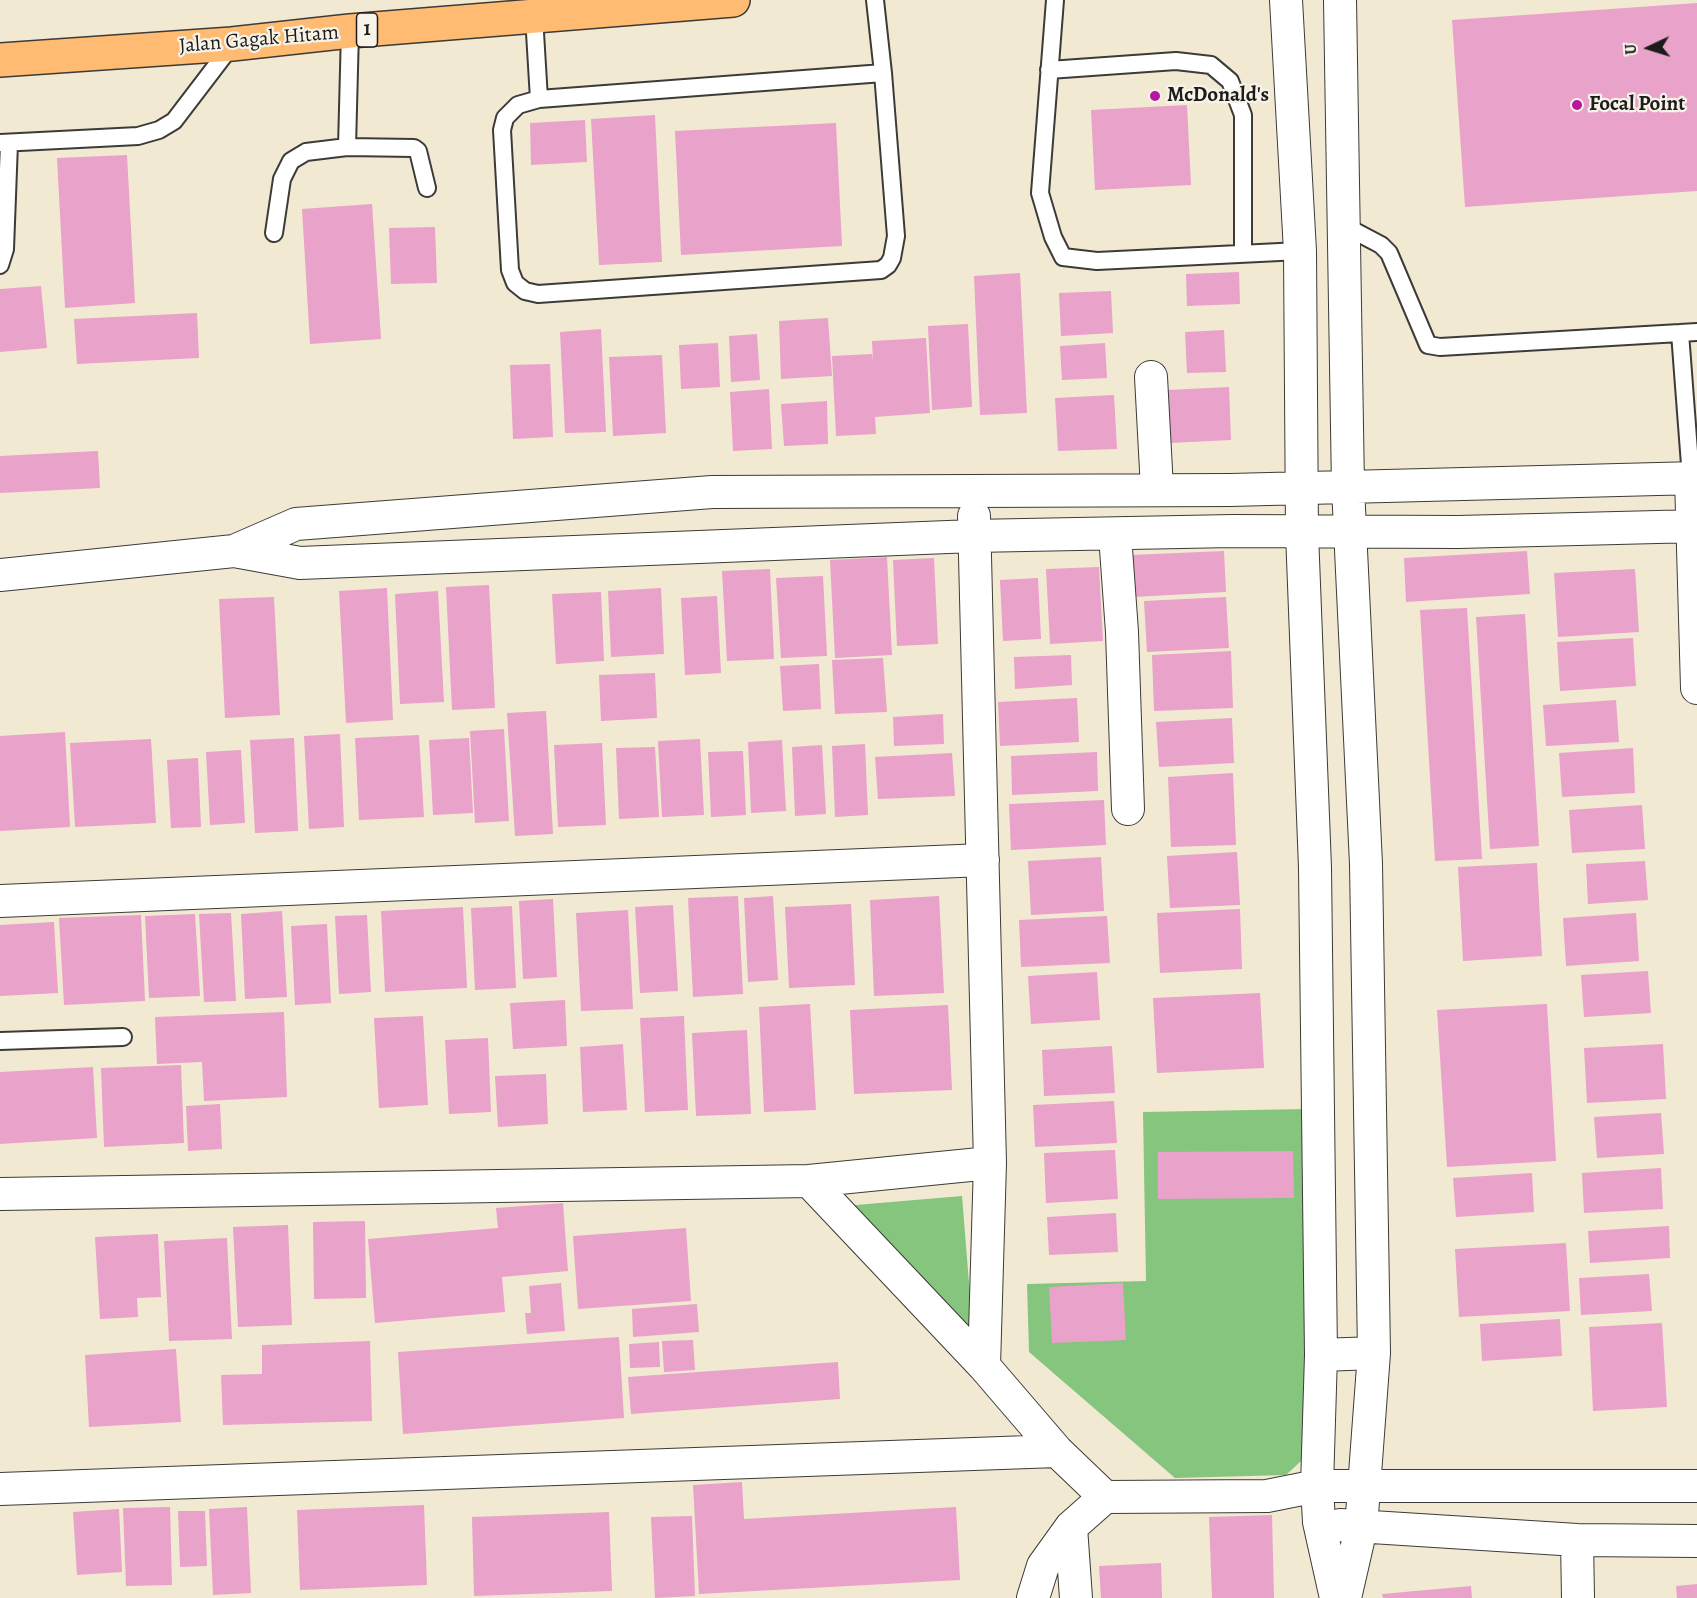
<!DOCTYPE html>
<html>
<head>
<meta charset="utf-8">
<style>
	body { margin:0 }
	#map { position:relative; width:1697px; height:1598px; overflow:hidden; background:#f2e9d2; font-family:Alegreya,serif }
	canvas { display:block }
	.north { position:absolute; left:1619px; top:18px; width:60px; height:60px; -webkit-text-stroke:4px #f7f3e8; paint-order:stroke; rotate:266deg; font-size:16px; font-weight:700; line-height:24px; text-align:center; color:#1c1c1c }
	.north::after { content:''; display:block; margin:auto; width:21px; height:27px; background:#1c1c1c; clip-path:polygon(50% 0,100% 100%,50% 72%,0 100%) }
</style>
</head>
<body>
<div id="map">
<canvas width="1697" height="1598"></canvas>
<div class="north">U</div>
</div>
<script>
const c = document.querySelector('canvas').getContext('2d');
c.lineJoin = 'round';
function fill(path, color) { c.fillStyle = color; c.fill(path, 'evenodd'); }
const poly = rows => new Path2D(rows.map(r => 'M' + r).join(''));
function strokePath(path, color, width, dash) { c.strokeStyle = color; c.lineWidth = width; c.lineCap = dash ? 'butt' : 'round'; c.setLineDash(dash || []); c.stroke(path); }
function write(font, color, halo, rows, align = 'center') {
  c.font = font + ' Alegreya,serif'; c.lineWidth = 4.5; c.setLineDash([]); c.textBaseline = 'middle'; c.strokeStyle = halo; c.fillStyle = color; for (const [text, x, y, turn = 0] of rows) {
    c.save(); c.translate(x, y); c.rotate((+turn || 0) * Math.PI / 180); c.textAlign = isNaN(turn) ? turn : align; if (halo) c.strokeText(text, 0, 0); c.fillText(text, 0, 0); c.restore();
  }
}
fill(poly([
	[1307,1109,1314,1449,1286,1475,1175,1478,1029,1352,1027,1284,1146,1281,1143,1112],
	[962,1196,974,1345,844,1206]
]), '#85c57d');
fill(poly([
	[1697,3,1697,191,1465,207,1452,20],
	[1187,105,1191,185,1095,190,1091,110],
	[655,115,662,262,599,265,591,119],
	[585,120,587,162,531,165,530,123],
	[836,123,842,246,681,255,675,131],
	[127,155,135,303,65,308,57,158],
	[372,204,381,339,310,344,302,209],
	[435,227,437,283,391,284,389,228],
	[1239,272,1240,304,1187,306,1186,274],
	[1020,273,1027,413,980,415,974,276],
	[41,286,47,348,0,352,0,289],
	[1111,291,1113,333,1061,336,1059,293],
	[197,313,199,358,77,364,74,319],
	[828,318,832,376,781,379,779,321],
	[968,324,972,407,932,410,928,326],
	[601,329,606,432,565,433,560,332],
	[1224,330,1226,372,1187,373,1185,332],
	[757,334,760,380,731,382,729,336],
	[926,338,930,413,875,417,876,434,836,436,832,356,872,354,873,362,872,341],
	[718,343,720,387,681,389,679,345],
	[1105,343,1107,378,1062,380,1060,346],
	[662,355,666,433,613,436,609,357],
	[550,364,553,437,513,439,510,365],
	[1229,387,1231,440,1170,443,1167,390],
	[769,389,772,449,733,451,730,392],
	[1114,395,1117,449,1058,451,1055,398],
	[827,401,828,444,784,446,781,404],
	[98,451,100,488,0,493,0,456],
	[1224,551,1226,592,1133,597,1131,555],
	[1527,551,1530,594,1406,602,1404,558],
	[887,557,892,655,835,658,830,560],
	[934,558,938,644,897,646,893,560],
	[1099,567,1103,641,1050,644,1046,569],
	[770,569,774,659,727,661,722,571],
	[1635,569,1639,632,1558,637,1554,573],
	[823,576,827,656,781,658,776,578],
	[1038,578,1041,639,1003,641,1000,580],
	[489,585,495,708,452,710,446,587],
	[387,588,393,720,346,723,339,591],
	[661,588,664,654,611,657,608,591],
	[438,591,444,702,400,704,395,594],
	[601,592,604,661,556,664,552,594],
	[717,596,721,673,685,675,681,598],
	[274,597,280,715,225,718,219,599],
	[1226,597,1229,648,1147,652,1144,601],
	[1467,608,1482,859,1435,861,1420,610],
	[1525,614,1539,846,1490,849,1476,617],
	[1633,638,1636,686,1560,691,1557,642],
	[1231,651,1233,708,1154,711,1152,655],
	[1071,655,1072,685,1015,689,1014,657],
	[883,658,887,712,835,714,832,660],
	[819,664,821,709,783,711,780,666],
	[655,673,657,718,601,721,599,675],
	[1077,698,1079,742,1000,746,998,702],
	[1616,700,1619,742,1546,746,1543,705],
	[546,711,553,834,515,836,507,713],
	[943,714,944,744,894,746,893,717],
	[1232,718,1234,763,1159,767,1156,722],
	[504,729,509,821,475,823,470,731],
	[65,732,70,827,0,831,0,736],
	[340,734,344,827,309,829,304,736],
	[419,735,424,817,359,820,355,738],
	[294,738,298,831,255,833,250,740],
	[469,738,473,813,433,815,429,740],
	[151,739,156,823,75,827,70,743],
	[700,739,704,815,662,817,658,741],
	[782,740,786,811,751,813,748,742],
	[602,743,606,825,558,827,554,745],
	[865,744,868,815,835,817,832,746],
	[822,745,826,814,795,816,792,747],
	[655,747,659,817,619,819,616,748],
	[1633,748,1635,793,1562,797,1559,753],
	[241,750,245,823,210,825,206,752],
	[743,751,746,815,711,817,708,752],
	[1097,752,1098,791,1012,795,1011,756],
	[952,753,955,796,878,799,875,757],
	[198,758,201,827,171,828,167,760],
	[1233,773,1236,845,1171,847,1168,777],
	[1104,800,1106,845,1011,850,1009,804],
	[1642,805,1645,849,1572,853,1569,810],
	[1237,852,1240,905,1170,908,1167,856],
	[1101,857,1104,911,1031,915,1028,861],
	[1645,861,1648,900,1588,904,1586,864],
	[1537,863,1542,956,1463,961,1458,867],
	[738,896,743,994,693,997,688,898],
	[773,896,778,980,748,982,744,898],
	[939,896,944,993,874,996,870,900],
	[553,899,557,977,523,979,519,901],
	[851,904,855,985,789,988,785,907],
	[673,905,678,991,640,993,635,907],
	[512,906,516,988,475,990,471,908],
	[463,907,467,988,385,992,381,911],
	[1240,909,1242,969,1160,973,1157,913],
	[628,910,633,1009,581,1011,576,913],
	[282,911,287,997,245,999,241,914],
	[231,913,236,1001,204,1002,199,914],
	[1636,913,1639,961,1566,966,1563,918],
	[195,914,200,996,149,998,145,916],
	[141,915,145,1001,64,1005,59,918],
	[367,915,371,992,339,994,335,916],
	[1107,916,1110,963,1021,967,1019,920],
	[54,922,58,993,0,996,0,925],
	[327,924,331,1003,295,1005,291,926],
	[1648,971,1651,1013,1584,1017,1581,975],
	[1097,972,1100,1020,1031,1024,1028,976],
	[1260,993,1264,1068,1157,1073,1153,998],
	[565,1000,567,1046,513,1049,510,1003],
	[810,1004,816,1110,764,1112,759,1007],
	[1547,1004,1556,1161,1447,1167,1437,1010],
	[948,1005,952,1090,854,1094,850,1010],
	[284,1012,287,1097,204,1101,202,1062,157,1064,155,1017],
	[423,1016,428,1105,379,1108,374,1018],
	[684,1016,688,1110,645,1112,640,1018],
	[747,1030,751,1114,696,1116,692,1033],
	[488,1038,491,1112,449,1114,445,1040],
	[623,1044,627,1110,583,1112,580,1047],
	[1663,1044,1666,1099,1587,1103,1584,1048],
	[1112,1046,1115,1093,1044,1096,1042,1050],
	[181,1065,184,1143,104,1147,101,1068],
	[93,1067,97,1138,0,1144,0,1072],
	[546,1074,548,1124,498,1127,495,1076],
	[1114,1101,1117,1143,1035,1147,1033,1105],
	[220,1104,222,1149,188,1151,186,1106],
	[1661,1113,1664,1154,1597,1158,1594,1117],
	[1115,1150,1118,1199,1046,1203,1044,1153],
	[1293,1151,1294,1198,1158,1199,1158,1152],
	[1661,1168,1663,1209,1584,1213,1582,1173],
	[1532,1173,1534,1212,1456,1217,1453,1178],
	[563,1203,568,1271,502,1277,505,1312,375,1323,368,1239,498,1228,496,1208],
	[1116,1213,1118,1252,1049,1255,1047,1217],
	[365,1221,366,1298,314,1299,313,1222],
	[288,1225,292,1325,238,1327,233,1227],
	[1669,1226,1670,1258,1590,1263,1588,1231],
	[686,1228,691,1301,578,1309,573,1236],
	[158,1234,161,1297,137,1298,138,1317,100,1319,95,1237],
	[227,1238,232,1339,169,1341,164,1241],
	[1566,1243,1570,1311,1459,1317,1455,1249],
	[1649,1274,1652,1311,1581,1315,1579,1278],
	[561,1283,565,1331,527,1334,525,1313,531,1313,529,1286],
	[1123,1283,1126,1340,1052,1343,1049,1287],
	[697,1304,699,1332,633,1337,632,1309],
	[1560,1319,1562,1356,1482,1361,1480,1324],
	[1662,1323,1667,1407,1593,1411,1589,1327],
	[619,1337,624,1418,403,1434,398,1352],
	[693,1340,695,1370,664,1372,662,1341],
	[370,1341,372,1421,223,1425,221,1375,262,1374,262,1345],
	[659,1342,660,1367,630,1368,629,1344],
	[176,1349,181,1422,89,1427,85,1355],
	[838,1362,840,1399,631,1414,628,1377],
	[742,1482,744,1519,956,1507,960,1580,699,1594,693,1485],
	[424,1505,427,1585,300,1590,297,1510],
	[170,1507,172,1585,126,1586,123,1508],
	[247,1507,251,1593,213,1595,209,1509],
	[119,1509,122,1572,77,1575,73,1512],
	[178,1511,205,1511,207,1566,180,1567],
	[609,1512,612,1591,474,1596,472,1517],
	[1272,1515,1274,1598,1212,1598,1209,1517],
	[692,1516,695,1596,655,1598,651,1517],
	[1161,1563,1162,1598,1101,1598,1099,1566],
	[1697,1584,1697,1598,1677,1598,1676,1586],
	[1471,1586,1472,1598,1383,1598,1382,1594]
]), '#e9a2ca');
const service = poly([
	[875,0,883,73,896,236,892,258,888,265,881,270,538,294,525,291,515,283,510,270,502,130,505,118,518,105,539,99,883,73],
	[1055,0,1040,193,1053,237,1063,257,1097,261,1300,251],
	[534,16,539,99],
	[1049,70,1176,61,1211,65,1230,81,1243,115,1243,254],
	[0,143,138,136,159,130,174,121,232,45],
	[347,147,414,148,418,151,427,188],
	[1343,225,1381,245,1389,253,1428,345,1440,347,1697,332],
	[274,233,282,179,291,161,306,152,347,147,350,31],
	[0,265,5,249,9,143],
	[1680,333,1691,478],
	[0,1041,123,1037]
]);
const minor = poly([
	[1286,0,1300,251,1302,533,1315,868,1321,1355,1317,1486,1319,1522,1336,1598],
	[1340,0,1348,487,1366,864,1374,1353,1361,1528,1345,1598],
	[1151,377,1157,489],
	[1691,478,1697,688],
	[974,516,990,1163],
	[1115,535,1122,632,1128,809],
	[234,551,296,524,712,492,1230,490,1697,478],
	[0,575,234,551,300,563,973,536,1233,531,1458,532,1697,526],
	[0,901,983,860],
	[809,1181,990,1163,984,1366],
	[0,1194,809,1181,984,1366,1057,1451,1105,1497],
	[1321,1355,1374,1353],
	[0,1489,1057,1451],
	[1340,1525,1577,1540,1697,1541],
	[1071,1527,1076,1598],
	[1577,1540,1578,1598],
	[1033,1598,1043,1566,1071,1527,1105,1497,1267,1496,1317,1486,1697,1486]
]);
const trunk = poly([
	[0,60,232,44,350,31,733,0]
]);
strokePath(service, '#3c3b37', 20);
strokePath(minor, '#3c3b37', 34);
strokePath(trunk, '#3c3b37', 36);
strokePath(service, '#fff', 16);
strokePath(minor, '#fff', 32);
strokePath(trunk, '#febb71', 33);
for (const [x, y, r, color] of [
	[1155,96,6,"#b5179e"],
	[1577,105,6,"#b5179e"]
]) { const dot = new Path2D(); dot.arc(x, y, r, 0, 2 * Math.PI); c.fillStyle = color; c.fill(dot); strokePath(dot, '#f7f3e8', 2); }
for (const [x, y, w] of [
	[367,30,21]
]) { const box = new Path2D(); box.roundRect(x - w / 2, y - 17, w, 34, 4.5); c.fillStyle = '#f7f3e8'; c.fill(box); strokePath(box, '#1c1c1c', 1.5); }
write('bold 20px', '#1c1c1c', null, [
	["1",367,30]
]);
write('21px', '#1c1c1c', '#f7f3e8', [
	["Jalan Gagak Hitam",259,40,-5]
]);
write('bold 21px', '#1c1c1c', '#f7f3e8', [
	["McDonald's",1167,96],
	["Focal Point",1589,105]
], 'left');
</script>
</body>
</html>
